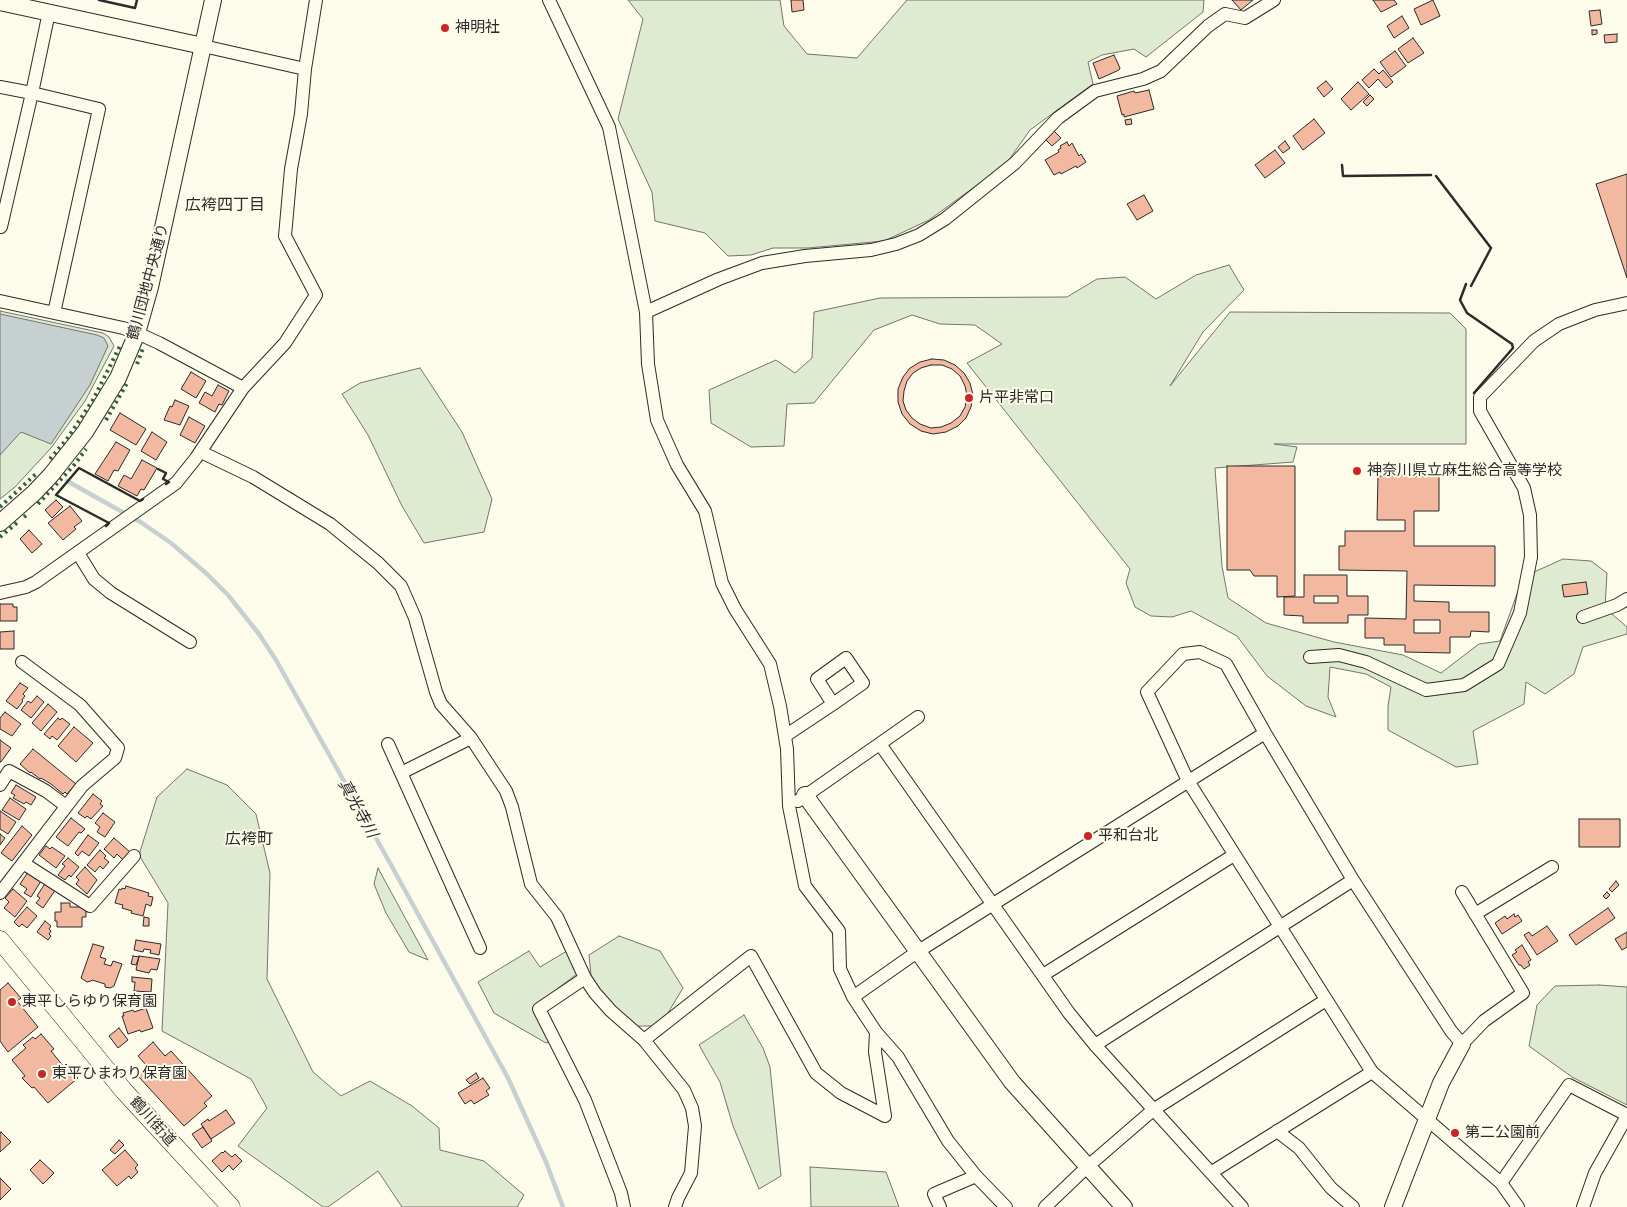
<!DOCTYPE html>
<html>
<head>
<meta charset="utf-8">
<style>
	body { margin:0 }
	canvas { display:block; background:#fdfbea }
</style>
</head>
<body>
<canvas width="1627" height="1207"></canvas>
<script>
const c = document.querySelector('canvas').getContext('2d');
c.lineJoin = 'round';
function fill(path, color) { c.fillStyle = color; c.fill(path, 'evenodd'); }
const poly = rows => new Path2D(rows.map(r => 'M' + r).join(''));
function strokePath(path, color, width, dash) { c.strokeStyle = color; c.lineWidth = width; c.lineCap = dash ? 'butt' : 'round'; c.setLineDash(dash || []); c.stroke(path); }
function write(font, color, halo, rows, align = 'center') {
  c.font = font + ' Poppins,"Noto Sans JP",sans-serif'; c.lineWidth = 4; c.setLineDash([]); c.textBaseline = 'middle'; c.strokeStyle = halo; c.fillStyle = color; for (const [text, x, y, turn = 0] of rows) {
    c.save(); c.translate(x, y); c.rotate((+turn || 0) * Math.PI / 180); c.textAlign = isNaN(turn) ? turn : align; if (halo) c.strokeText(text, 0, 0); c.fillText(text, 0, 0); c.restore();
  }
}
const green = poly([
	[628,0,780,0,784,26,807,54,857,58,907,0,1204,0,1203,12,1146,57,1134,49,1102,55,1088,62,1093,84,1030,130,1006,164,929,220,884,241,808,248,773,248,751,255,728,256,705,233,655,221,652,192,618,119,643,19,628,0],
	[1229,265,1244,290,1203,332,1170,386,1230,312,1450,313,1466,329,1466,444,1274,444,1297,447,1293,462,1215,468,1222,566,1228,598,1266,623,1334,642,1403,655,1441,673,1479,644,1500,641,1523,577,1563,559,1591,561,1607,573,1605,608,1627,627,1627,634,1583,647,1574,674,1545,694,1526,682,1524,704,1473,731,1478,764,1456,767,1388,730,1388,706,1391,687,1366,674,1330,667,1328,697,1336,717,1306,706,1267,676,1237,636,1191,611,1172,617,1151,616,1135,607,1126,583,1130,569,967,363,1002,344,975,325,940,324,912,315,874,330,814,403,787,404,784,446,751,447,711,423,709,390,776,360,795,373,812,358,814,312,880,298,1067,297,1097,279,1125,277,1156,299,1196,275,1229,265],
	[0,311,103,333,109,337,114,346,85,401,51,448,15,487,0,499,0,311],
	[420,368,462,432,492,499,484,532,424,543,402,506,368,435,342,394,360,383,420,368],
	[187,769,227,785,256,814,270,873,267,979,313,1072,341,1096,370,1081,412,1106,439,1128,440,1150,484,1161,524,1195,517,1207,402,1207,378,1171,328,1207,323,1207,238,1146,267,1108,251,1079,162,1031,168,903,139,855,157,797,187,769],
	[378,868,428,960,409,952,386,913,374,884,378,868],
	[619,936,660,951,683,988,660,1026,634,1026,593,996,589,955,619,936],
	[529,951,540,967,567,951,577,974,533,1007,551,1041,546,1043,494,1013,478,982,529,951],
	[1599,985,1627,987,1627,1105,1572,1077,1529,1046,1537,1005,1555,986,1599,985],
	[744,1015,763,1048,770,1067,781,1176,759,1189,733,1126,720,1082,699,1045,744,1015],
	[810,1167,886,1172,899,1207,811,1207,810,1167]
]);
fill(green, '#deebd1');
strokePath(green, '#74746e', 1);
const water = poly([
	[0,314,97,335,104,338,108,346,90,385,51,444,21,432,0,455,0,314]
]);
fill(water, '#c7d0d0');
strokePath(water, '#74746e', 1);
strokePath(poly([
	[67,481,142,523,171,543,207,574,228,595,259,634,276,660,390,863,508,1078,546,1162,563,1207]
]), '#c7d0d0', 4.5);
const building = poly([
	[791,0,803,0,804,10,792,12,791,0],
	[1232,0,1253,0,1241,10,1232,0],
	[1373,0,1394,0,1397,4,1381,12,1373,0],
	[1433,0,1440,16,1421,25,1414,9,1433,0],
	[1600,10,1602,24,1591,26,1589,11,1600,10],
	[1402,16,1409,28,1394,38,1387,26,1402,16],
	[1592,30,1597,30,1597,34,1592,35,1592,30],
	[1617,34,1617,42,1605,43,1604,35,1617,34],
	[1413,38,1424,53,1408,63,1398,49,1413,38],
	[1395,51,1406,66,1391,77,1380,62,1395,51],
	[1114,55,1120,68,1119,70,1099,79,1093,63,1114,55],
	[1374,69,1379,74,1383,70,1393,82,1386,88,1378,79,1369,88,1362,80,1374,69],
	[1326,81,1333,89,1324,97,1317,88,1326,81],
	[1358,82,1369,94,1351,110,1341,99,1358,82],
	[1149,90,1154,109,1124,117,1124,114,1122,115,1117,96,1134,91,1135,93,1149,90],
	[1370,95,1374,99,1367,106,1363,102,1370,95],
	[1131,119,1132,124,1126,125,1125,120,1131,119],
	[1314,119,1325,133,1303,150,1293,136,1314,119],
	[1054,131,1061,138,1052,146,1045,139,1054,131],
	[1285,141,1290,148,1283,153,1278,147,1285,141],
	[1067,142,1069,146,1072,143,1079,156,1081,154,1086,162,1077,168,1076,166,1061,174,1060,172,1054,175,1045,160,1059,152,1058,150,1061,148,1060,146,1067,142],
	[1275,150,1285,163,1265,178,1255,165,1275,150],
	[1627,174,1627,278,1596,184,1627,174],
	[1144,195,1153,211,1137,220,1127,204,1144,195],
	[932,359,944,360,955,365,964,373,970,383,973,395,971,407,966,418,958,426,946,432,933,434,921,431,910,424,902,414,898,402,898,389,903,377,910,368,920,362,932,359],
	[931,365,942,365,952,369,960,376,965,386,967,396,965,407,960,416,951,423,941,427,931,428,920,424,912,418,906,410,903,401,904,391,907,381,913,373,921,368,931,365],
	[191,372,206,381,196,398,181,389,191,372],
	[218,385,229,391,222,405,219,404,215,412,199,403,205,392,212,396,218,385],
	[175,400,189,406,180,425,164,420,170,406,172,407,175,400],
	[120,413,146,429,136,445,110,430,120,413],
	[189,417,205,426,195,443,180,435,189,417],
	[152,432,167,442,156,460,141,451,152,432],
	[116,442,130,450,118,471,114,470,108,481,95,474,116,442],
	[142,460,157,468,144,490,141,489,137,496,118,486,124,475,131,479,142,460],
	[1227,466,1295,466,1295,596,1277,597,1277,576,1254,576,1250,570,1227,570,1227,466],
	[1393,467,1415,467,1415,476,1439,476,1439,511,1414,511,1414,546,1495,546,1495,586,1414,585,1414,601,1449,602,1449,612,1489,612,1489,632,1471,631,1470,637,1450,637,1450,653,1405,652,1405,645,1384,645,1384,638,1365,638,1365,618,1406,619,1407,571,1339,570,1339,546,1345,546,1345,531,1405,531,1405,520,1377,520,1378,476,1393,476,1393,467],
	[1414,620,1440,620,1440,633,1414,633,1414,620],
	[56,500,63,507,52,518,45,510,56,500],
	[70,506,82,521,74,527,76,529,63,540,48,523,70,506],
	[29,530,42,544,32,553,20,539,29,530],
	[1304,575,1347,575,1347,596,1368,596,1368,615,1348,615,1348,623,1303,623,1303,616,1284,615,1284,597,1304,597,1304,575],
	[1314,596,1338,596,1338,603,1314,603,1314,596],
	[1586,582,1588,594,1564,597,1562,585,1586,582],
	[0,604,13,604,13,607,17,607,17,621,0,621,0,604],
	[14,631,14,649,0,649,0,632,14,631],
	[20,683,28,688,23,694,25,696,22,700,23,701,17,709,6,701,20,683],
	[37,696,44,702,31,718,21,710,28,701,31,703,37,696],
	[48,704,57,712,41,731,32,723,48,704],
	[5,712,21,724,12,736,0,729,0,718,5,712],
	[58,718,60,720,62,718,70,724,57,740,52,736,50,739,44,734,58,718],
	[74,727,93,743,76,762,58,746,74,727],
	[0,740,11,748,1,762,0,762,0,740],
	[33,749,76,784,67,794,65,792,63,794,51,784,41,778,40,779,31,772,30,773,20,764,33,749],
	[16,785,36,797,31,805,26,802,24,804,13,798,15,795,11,793,16,785],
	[93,794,102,801,100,804,103,806,91,819,87,816,85,818,78,813,93,794],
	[10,798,26,809,19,820,2,810,10,798],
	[0,811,16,822,8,834,0,829,0,811],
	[103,813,115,822,105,837,97,832,100,827,95,823,103,813],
	[71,818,85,829,81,833,79,832,68,846,56,837,71,818],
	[1579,819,1620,819,1620,847,1579,847,1579,819],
	[22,826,32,835,12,861,1,853,22,826],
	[0,834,5,838,0,845,0,834],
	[88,835,99,843,89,856,82,851,78,856,75,853,88,835],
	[114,838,130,852,123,860,117,854,114,858,104,849,114,838],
	[46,846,50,849,52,847,65,856,56,868,39,855,46,846],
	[100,850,106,856,104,858,109,862,103,869,100,866,95,872,87,865,100,850],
	[68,858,79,867,71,877,69,875,65,880,58,875,65,866,62,864,68,858],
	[85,867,97,880,87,894,76,884,79,880,76,877,85,867],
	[28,872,41,881,31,897,24,893,27,889,20,884,28,872],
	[1616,881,1619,885,1612,892,1609,889,1616,881],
	[46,882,56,889,43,908,36,903,40,898,37,896,46,882],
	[126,886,149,893,148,896,153,897,151,906,146,904,143,916,131,913,132,911,122,908,123,905,115,903,119,889,121,890,122,888,125,889,126,886],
	[13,889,27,901,15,917,4,908,9,902,5,898,13,889],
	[1607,892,1610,895,1606,899,1603,896,1607,892],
	[61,903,70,903,70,907,86,907,86,917,82,917,82,927,57,927,57,921,55,921,55,912,61,912,61,903],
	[27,907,37,916,27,928,22,924,19,927,14,922,27,907],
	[1608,908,1615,918,1576,945,1569,935,1608,908],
	[1514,914,1515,917,1518,915,1522,921,1502,934,1495,923,1505,916,1507,919,1514,914],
	[144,917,149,918,149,926,143,926,144,917],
	[45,921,51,926,49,929,51,931,49,934,51,936,48,940,37,932,45,921],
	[1547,926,1558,941,1537,955,1524,935,1529,932,1532,936,1547,926],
	[1627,932,1627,947,1622,950,1615,939,1627,932],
	[136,940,161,944,159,955,150,953,151,950,144,949,143,952,134,950,136,940],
	[93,944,104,947,100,957,106,959,104,964,111,966,113,961,122,964,114,986,110,988,105,987,105,984,92,980,91,981,87,982,81,978,93,944],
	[1522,945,1531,960,1528,962,1530,965,1524,969,1521,965,1519,965,1512,955,1517,952,1515,950,1522,945],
	[133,956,139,957,136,965,131,964,133,956],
	[139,956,160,959,157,970,151,969,149,973,136,970,139,956],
	[132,977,152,979,151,992,134,991,135,982,132,982,132,977],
	[8,983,21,998,17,1001,38,1027,8,1052,0,1041,0,990,8,983],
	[146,1008,153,1028,141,1032,140,1030,128,1034,122,1016,124,1016,123,1013,133,1010,134,1012,146,1008],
	[119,1028,128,1040,118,1048,109,1036,119,1028],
	[41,1034,54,1049,51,1051,64,1067,66,1064,78,1078,48,1103,34,1087,32,1088,22,1078,25,1076,12,1060,26,1048,23,1045,33,1037,35,1039,41,1034],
	[153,1042,165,1056,171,1051,212,1096,204,1103,207,1106,184,1126,137,1075,147,1066,138,1056,153,1042],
	[476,1073,479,1078,470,1084,466,1080,476,1073],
	[483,1078,490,1088,486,1091,489,1095,474,1104,471,1100,465,1104,458,1093,483,1078],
	[226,1110,235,1123,211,1139,201,1124,208,1119,209,1121,226,1110],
	[203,1127,212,1141,202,1148,192,1134,203,1127],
	[1,1132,11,1142,0,1152,0,1133,1,1132],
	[119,1140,124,1145,115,1154,110,1150,119,1140],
	[125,1150,138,1165,135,1168,138,1172,131,1179,129,1176,117,1186,102,1170,125,1150],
	[225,1151,232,1157,235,1154,242,1161,233,1170,229,1165,222,1172,212,1161,222,1152,223,1153,225,1151],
	[40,1160,54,1173,43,1184,30,1170,40,1160],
	[0,1178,11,1189,0,1200,0,1178]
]);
fill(building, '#f2b8a0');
strokePath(building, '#2b2b2b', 1);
const minor = poly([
	[549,0,609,127,646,312,648,364,657,420,677,465,705,511,722,583,735,609,770,664,780,706,787,749,789,806,805,886,839,931,840,969,853,997,876,1032,898,1057,948,1141,976,1176,1006,1207],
	[203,46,305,69],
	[0,87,32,93,49,12],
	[1,227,32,93,99,109,54,313],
	[0,301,123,328,137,333,159,343,243,388],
	[646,312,719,279,762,263,805,256,871,250,896,244,919,235,945,219,1015,163,1058,118,1095,91,1143,79,1161,71,1208,26,1225,14,1245,18,1274,0],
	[201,452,253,477,330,524,378,563,401,586,415,618,436,692,441,704,471,738,506,791,512,807,531,884,557,917,585,978,595,993,611,1011,644,1040,684,1090,692,1108,695,1126,691,1173,678,1198,675,1207],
	[78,553,94,579,111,593,190,642],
	[0,593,26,587,36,582,176,483,196,458,243,388,285,343,316,295,285,236,291,169,301,114,305,69,316,0],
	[1583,617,1617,605,1627,599],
	[1310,657,1339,655,1366,662,1426,690,1464,685,1498,664,1520,613,1531,557,1530,515,1524,488,1480,411,1480,397,1534,341,1559,324,1595,310,1627,303],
	[785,736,833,704,863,683,846,658,817,679,833,704],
	[388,744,480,948],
	[880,744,1069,1013,1095,1045,1242,1207],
	[401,773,471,738],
	[0,785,9,771,46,791,66,806],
	[798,801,918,717],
	[23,863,90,906,134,856],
	[1462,892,1523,993,1484,1021,1462,1044,1451,1031,1353,880,1265,733,1226,664,1200,652,1183,654,1147,692,1188,781,1372,1072,1501,1183,1518,1207],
	[0,893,82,786,115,758,118,748,80,705,22,662],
	[1475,914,1552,867],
	[1043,975,1234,855],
	[585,978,539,1009,585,1100,621,1193,624,1207],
	[853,997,917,952,1265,733],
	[876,1032,875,1052,885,1116],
	[644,1040,751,956,816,1073,841,1093,885,1116],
	[1095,1045,1353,880],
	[1277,1131,1299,1148,1331,1188,1353,1207],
	[1212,1172,1372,1072],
	[1501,1183,1569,1085,1627,1115],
	[940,1207,934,1194,976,1176],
	[1045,1207,1087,1167,1153,1110,1326,1000],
	[1583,1207,1595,1173,1627,1116]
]);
const tertiary = poly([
	[0,2,203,46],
	[0,523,34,493,51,475,85,432,118,378,137,333,150,287,213,0],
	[805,795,1012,1082,1124,1207],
	[1393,1207,1441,1083,1462,1044]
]);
const secondary = poly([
	[0,940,124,1091,231,1207]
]);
strokePath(minor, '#2b2b2b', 14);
strokePath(tertiary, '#2b2b2b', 18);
strokePath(secondary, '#2b2b2b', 19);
strokePath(minor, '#fdfbea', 12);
strokePath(tertiary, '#fdfbea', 16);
strokePath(secondary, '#fdfbea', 18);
strokePath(poly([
	[137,364,143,348],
	[106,420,127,383],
	[50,459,67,439,93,400,121,344],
	[38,504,75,464,86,449],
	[0,507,38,472],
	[24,517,28,514],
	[0,537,19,521]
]), '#34623c', 4, [2.5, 4]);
strokePath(poly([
	[99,0,135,8,137,0],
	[1342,165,1343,176,1431,175],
	[1436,176,1491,248,1471,286],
	[1466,284,1460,300,1467,313,1512,344,1513,348,1474,393],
	[158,469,166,473,163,479,169,482,166,484],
	[106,526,109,523,56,495,79,468,140,501,143,499]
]), '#2b2b2b', 2.5);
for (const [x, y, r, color] of [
	[445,28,5,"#c62828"],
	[969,398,5,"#c62828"],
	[1357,471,5,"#c62828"],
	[1088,836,5,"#c62828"],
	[12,1002,5,"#c62828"],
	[42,1074,5,"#c62828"],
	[1455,1133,5,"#c62828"]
]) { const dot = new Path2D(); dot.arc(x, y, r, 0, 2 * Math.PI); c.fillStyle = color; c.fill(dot); strokePath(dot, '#fdfbea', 2); }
write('15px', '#2b2b2b', '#fdfbea', [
	["神明社",455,28],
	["片平非常口",979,398],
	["神奈川県立麻生総合高等学校",1367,471],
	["平和台北",1098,836],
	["東平しらゆり保育園",22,1002],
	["東平ひまわり保育園",52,1074],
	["第二公園前",1465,1133]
], 'left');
write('15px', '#2b2b2b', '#fdfbea', [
	["鶴川団地中央通り",149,282,-75],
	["鶴川街道",152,1122,48]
]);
write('16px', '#2b2b2b', '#fdfbea', [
	["広袴四丁目",225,206],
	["広袴町",249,840]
]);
write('italic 16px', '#2b2b2b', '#fdfbea', [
	["真光寺川",357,809,61]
]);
</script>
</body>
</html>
